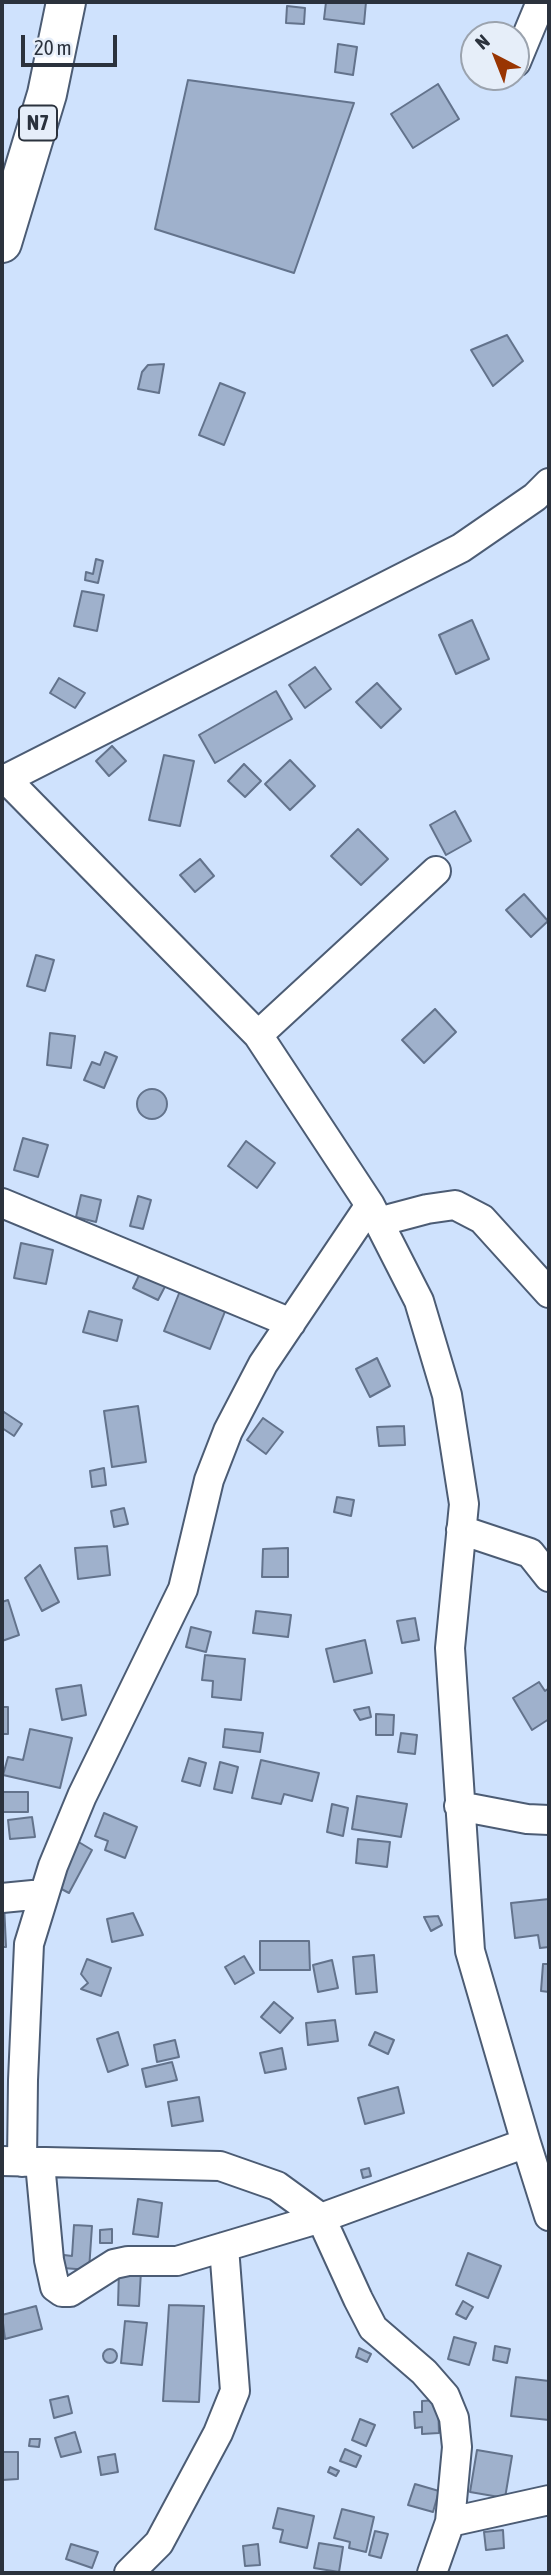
<!DOCTYPE html>
<html>
<head>
<meta charset="utf-8">
<style>
	body { margin:0 }
	#map { position:relative; width:551px; height:2575px; overflow:hidden; background:#cfe2fd; font-family:"Asap Condensed",sans-serif }
	canvas { display:block }
	.frame { position:absolute; inset:0; border:4px solid #2b323d; pointer-events:none }
	.north { position:absolute; left:460px; top:21px; width:70px; height:70px; box-sizing:border-box; background:#e6eef9; border:2px solid #9ba3ae; border-radius:50%; rotate:318deg; font-size:19px; font-weight:700; line-height:28px; text-align:center; color:#2b323d }
	.north::after { content:''; display:block; margin:auto; width:24px; height:32px; background:#993502; clip-path:polygon(50% 0,100% 100%,50% 72%,0 100%) }
	.scale { position:absolute; left:21px; top:35px; width:96px; height:32px; box-sizing:border-box; border:4px solid #2b323d; border-top:0; padding-left:9px; font-size:21px; line-height:24px; white-space:nowrap; color:#2b323d; -webkit-text-stroke:5px #e6eef9; paint-order:stroke }
</style>
</head>
<body>
<div id="map">
<canvas width="551" height="2575"></canvas>
<div class="frame"></div>
<div class="north">N</div>
<div class="scale">20 m</div>
</div>
<script>
const c = document.querySelector('canvas').getContext('2d');
c.lineJoin = 'round';
function fill(path, color) { c.fillStyle = color; c.fill(path, 'evenodd'); }
const poly = rows => new Path2D(rows.map(r => 'M' + r).join(''));
function strokePath(path, color, width, dash) { c.strokeStyle = color; c.lineWidth = width; c.lineCap = dash ? 'butt' : 'round'; c.setLineDash(dash || []); c.stroke(path); }
function write(font, color, halo, rows, align = 'center') {
  c.font = font + ' "Asap Condensed",sans-serif'; c.lineWidth = 6; c.setLineDash([]); c.textBaseline = 'middle'; c.strokeStyle = halo; c.fillStyle = color; for (const [text, x, y, turn = 0] of rows) {
    c.save(); c.translate(x, y); c.rotate((+turn || 0) * Math.PI / 180); c.textAlign = isNaN(turn) ? turn : align; if (halo) c.strokeText(text, 0, 0); c.fillText(text, 0, 0); c.restore();
  }
}
const building = poly([
	[326,2,366,2,364,24,324,19,326,2],
	[287,6,305,8,304,24,286,23,287,6],
	[338,44,357,47,353,75,335,72,338,44],
	[188,80,354,103,294,273,155,229,188,80],
	[438,84,459,119,413,148,391,114,438,84],
	[507,335,523,361,493,386,471,350,507,335],
	[164,364,159,393,138,389,142,372,148,365,164,364],
	[220,383,245,393,224,445,199,435,220,383],
	[96,559,103,561,98,583,85,580,86,572,93,574,96,559],
	[82,591,104,595,97,631,74,626,82,591],
	[472,620,489,659,456,674,439,635,472,620],
	[315,667,331,689,305,708,289,685,315,667],
	[59,678,85,693,75,708,50,693,59,678],
	[377,683,401,709,381,728,356,702,377,683],
	[276,691,292,719,215,763,199,735,276,691],
	[112,746,126,761,109,776,96,761,112,746],
	[164,755,194,761,180,826,149,820,164,755],
	[290,760,315,786,290,810,265,784,290,760],
	[244,764,261,781,245,797,228,781,244,764],
	[455,811,471,841,446,855,430,825,455,811],
	[358,829,388,859,361,885,331,856,358,829],
	[200,859,214,876,195,892,180,875,200,859],
	[524,894,548,921,531,937,506,910,524,894],
	[36,955,54,960,45,991,27,986,36,955],
	[435,1009,456,1032,424,1063,402,1040,435,1009],
	[50,1033,75,1036,71,1068,47,1065,50,1033],
	[105,1052,117,1057,104,1088,84,1080,92,1062,100,1065,105,1052],
	'137 1104a15 15 0 1 1 30 0a15 15 0 1 1-30 0Z',
	[23,1138,48,1145,38,1177,14,1170,23,1138],
	[246,1141,275,1163,257,1188,228,1166,246,1141],
	[81,1195,101,1200,96,1222,76,1217,81,1195],
	[138,1196,151,1200,143,1229,130,1226,138,1196],
	[21,1243,53,1250,46,1284,14,1278,21,1243],
	[144,1265,170,1277,158,1300,133,1288,144,1265],
	[182,1286,228,1304,210,1349,164,1331,182,1286],
	[89,1311,122,1320,117,1341,83,1332,89,1311],
	[377,1358,390,1386,370,1397,356,1369,377,1358],
	[138,1406,146,1462,112,1467,104,1411,138,1406],
	[4,1412,22,1424,14,1436,2,1428,2,1416,4,1412],
	[263,1418,283,1432,266,1454,247,1440,263,1418],
	[404,1426,405,1445,379,1446,377,1427,404,1426],
	[104,1468,106,1485,92,1487,90,1471,104,1468],
	[337,1497,354,1500,351,1516,334,1512,337,1497],
	[124,1508,128,1524,114,1527,111,1511,124,1508],
	[107,1546,110,1575,78,1579,75,1548,107,1546],
	[288,1548,288,1577,262,1577,263,1549,288,1548],
	[40,1565,59,1602,42,1611,25,1578,40,1565],
	[8,1600,19,1635,2,1641,2,1602,8,1600],
	[256,1611,291,1615,288,1637,253,1633,256,1611],
	[415,1618,419,1640,402,1643,397,1621,415,1618],
	[191,1627,211,1632,206,1652,186,1647,191,1627],
	[365,1640,372,1673,334,1682,326,1649,365,1640],
	[205,1655,245,1659,241,1700,212,1697,213,1681,202,1680,205,1655],
	[539,1682,545,1691,549,1688,549,1719,532,1730,513,1698,539,1682],
	[81,1685,86,1715,62,1720,56,1689,81,1685],
	[2,1707,8,1707,8,1734,2,1734,2,1707],
	[369,1707,371,1717,360,1720,354,1710,369,1707],
	[376,1714,394,1715,393,1735,376,1735,376,1714],
	[30,1729,72,1738,60,1788,3,1775,8,1757,23,1760,30,1729],
	[225,1729,263,1733,260,1752,223,1747,225,1729],
	[401,1733,417,1735,415,1754,398,1752,401,1733],
	[189,1758,206,1763,200,1786,182,1781,189,1758],
	[261,1760,319,1773,312,1801,284,1794,281,1804,252,1798,261,1760],
	[220,1762,238,1767,232,1793,214,1789,220,1762],
	[2,1792,28,1792,28,1812,2,1812,2,1792],
	[357,1796,407,1804,401,1837,352,1829,357,1796],
	[332,1804,348,1808,343,1836,327,1832,332,1804],
	[104,1813,137,1827,125,1858,105,1850,108,1841,95,1836,104,1813],
	[32,1817,35,1837,10,1839,8,1820,32,1817],
	[358,1839,390,1842,387,1867,356,1863,358,1839],
	[77,1841,92,1850,69,1893,54,1885,77,1841],
	[549,1899,549,1947,540,1948,538,1935,515,1938,511,1903,549,1899],
	[2,1903,4,1903,6,1947,2,1947,2,1903],
	[133,1913,143,1935,112,1942,107,1919,133,1913],
	[438,1916,442,1925,431,1931,424,1917,438,1916],
	[260,1941,309,1941,310,1970,260,1970,260,1941],
	[374,1955,377,1992,356,1994,353,1957,374,1955],
	[244,1956,254,1973,235,1984,225,1967,244,1956],
	[87,1959,111,1968,101,1996,81,1989,88,1983,81,1974,87,1959],
	[332,1960,338,1988,318,1992,313,1965,332,1960],
	[543,1964,549,1964,549,1992,541,1991,543,1964],
	[274,2002,293,2018,280,2033,261,2017,274,2002],
	[335,2020,338,2041,308,2045,306,2023,335,2020],
	[118,2032,128,2065,108,2072,97,2039,118,2032],
	[375,2032,394,2040,388,2054,369,2045,375,2032],
	[175,2040,179,2057,157,2062,154,2045,175,2040],
	[282,2048,286,2069,265,2073,260,2053,282,2048],
	[172,2062,177,2080,146,2087,142,2069,172,2062],
	[398,2087,404,2113,365,2124,358,2098,398,2087],
	[199,2097,203,2121,172,2126,168,2102,199,2097],
	[369,2168,371,2176,363,2178,361,2170,369,2168],
	[138,2199,162,2203,158,2237,133,2234,138,2199],
	[74,2225,92,2226,89,2270,63,2268,64,2255,72,2256,74,2225],
	[112,2229,112,2243,100,2243,100,2230,112,2229],
	[468,2253,501,2266,488,2298,456,2285,468,2253],
	[119,2270,141,2271,139,2306,118,2305,119,2270],
	[463,2301,473,2307,466,2319,456,2314,463,2301],
	[169,2305,204,2306,199,2402,163,2401,169,2305],
	[36,2306,42,2329,5,2339,2,2315,36,2306],
	[125,2321,147,2323,142,2365,121,2363,125,2321],
	[454,2337,476,2343,469,2365,448,2359,454,2337],
	[495,2346,510,2349,507,2363,493,2360,495,2346],
	[359,2348,371,2354,367,2362,356,2357,359,2348],
	'103 2356a7 7 0 1 1 14 0a7 7 0 1 1-14 0Z',
	[516,2377,549,2381,549,2420,511,2416,516,2377],
	[68,2396,72,2413,54,2418,50,2400,68,2396],
	[438,2400,439,2433,422,2434,422,2427,415,2428,414,2412,422,2412,422,2401,438,2400],
	[360,2419,375,2425,366,2446,352,2440,360,2419],
	[75,2432,81,2452,61,2457,55,2438,75,2432],
	[30,2439,40,2439,39,2447,29,2446,30,2439],
	[345,2449,361,2456,356,2467,340,2461,345,2449],
	[477,2450,512,2456,505,2498,470,2492,477,2450],
	[2,2452,18,2452,18,2479,2,2480,2,2452],
	[115,2454,118,2472,101,2475,98,2457,115,2454],
	[330,2467,339,2471,336,2476,328,2472,330,2467],
	[415,2484,439,2491,433,2512,408,2505,415,2484],
	[278,2508,314,2516,307,2548,280,2542,283,2530,273,2528,278,2508],
	[342,2509,374,2517,366,2552,349,2548,350,2542,334,2538,342,2509],
	[503,2530,504,2548,486,2550,484,2532,503,2530],
	[375,2531,388,2534,381,2558,369,2555,375,2531],
	[319,2543,343,2547,339,2572,314,2568,319,2543],
	[71,2544,98,2552,92,2568,66,2559,71,2544],
	[258,2544,260,2565,245,2566,243,2546,258,2544]
]);
fill(building, '#9fb1cc');
strokePath(building, '#63738c', 2);
const street = poly([
	[516,62,541,2],
	[2,778,6,779,258,1035,370,1205,419,1301,447,1395,464,1504,450,1648,470,1951,526,2143,549,2216],
	[6,779,461,548,535,497,549,483],
	[258,1035,436,871],
	[2,1203,291,1323],
	[378,1222,427,1209,455,1205,482,1219,549,1293],
	[461,1530,530,1553,549,1577],
	[459,1806,527,1819,549,1820],
	[2,1898,43,1894],
	[2,2161,220,2166,277,2186,321,2218,358,2299,373,2328,424,2372,445,2396,454,2418,457,2447,450,2522,432,2573],
	[22,2162,23,2080,29,1944,53,1866,82,1796,183,1589,209,1480,228,1431,263,1364,370,1205],
	[40,2163,49,2260,55,2287,62,2292,70,2292,114,2264,128,2261,177,2261,321,2218,526,2143],
	[450,2522,549,2500],
	[129,2573,159,2543,218,2433,235,2391,224,2247]
]);
const highway = poly([
	[2,243,47,94,66,2]
]);
strokePath(street, '#4c5c74', 32);
strokePath(highway, '#4c5c74', 42);
strokePath(street, '#fff', 28);
strokePath(highway, '#fff', 38);
for (const [x, y, w] of [
	[38,123,38]
]) { const box = new Path2D(); box.roundRect(x - w / 2, y - 17.5, w, 35, 5); c.fillStyle = '#e6eef9'; c.fill(box); strokePath(box, '#2b323d', 2); }
write('bold 21px', '#2b323d', null, [
	["N7",38,123]
]);
</script>
</body>
</html>
